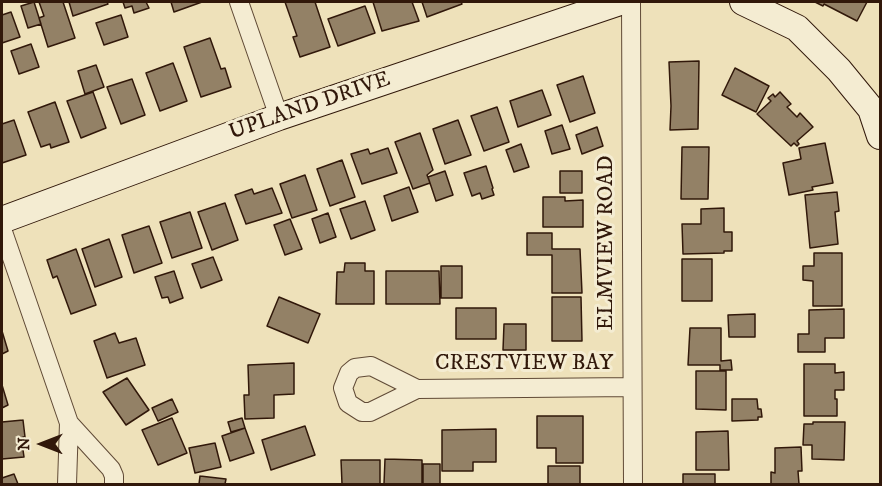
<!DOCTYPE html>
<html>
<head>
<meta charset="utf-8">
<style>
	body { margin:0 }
	#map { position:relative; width:882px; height:486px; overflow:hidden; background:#eee1ba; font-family:"IM FELL DW Pica",serif }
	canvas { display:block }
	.frame { position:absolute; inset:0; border:3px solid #31180a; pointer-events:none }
	.north { position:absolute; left:12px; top:414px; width:60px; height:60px; -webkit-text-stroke:4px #f4ecd2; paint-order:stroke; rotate:270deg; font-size:16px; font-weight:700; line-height:24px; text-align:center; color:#31180a }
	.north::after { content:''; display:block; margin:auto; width:21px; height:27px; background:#31180a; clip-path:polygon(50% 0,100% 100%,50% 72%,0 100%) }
</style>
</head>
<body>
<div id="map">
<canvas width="882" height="486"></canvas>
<div class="frame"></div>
<div class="north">N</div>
</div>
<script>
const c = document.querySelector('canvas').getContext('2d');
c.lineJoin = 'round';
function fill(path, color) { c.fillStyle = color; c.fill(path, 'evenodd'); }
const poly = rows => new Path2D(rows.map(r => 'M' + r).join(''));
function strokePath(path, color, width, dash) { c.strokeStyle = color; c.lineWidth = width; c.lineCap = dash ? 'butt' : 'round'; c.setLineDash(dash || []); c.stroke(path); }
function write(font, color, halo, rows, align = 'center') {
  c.font = font + ' "IM FELL DW Pica",serif'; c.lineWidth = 6; c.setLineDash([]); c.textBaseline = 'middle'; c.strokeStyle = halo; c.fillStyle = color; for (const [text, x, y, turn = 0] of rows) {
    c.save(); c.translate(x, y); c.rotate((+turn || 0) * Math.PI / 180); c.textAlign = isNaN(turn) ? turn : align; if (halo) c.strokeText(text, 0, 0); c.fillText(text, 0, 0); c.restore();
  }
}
const building = poly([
	[34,2,41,24,28,28,21,6,34,2],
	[39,2,63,2,75,38,48,47,39,18,44,16,39,2],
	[69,2,107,2,108,4,73,16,69,2],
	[123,2,146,2,149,8,134,13,132,6,125,8,123,2],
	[171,2,202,2,174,12,171,2],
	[285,2,315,2,330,47,300,57,293,37,297,36,285,2],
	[373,2,412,2,419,21,382,31,373,2],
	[422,2,461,2,462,4,427,17,422,2],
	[815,2,867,2,857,21,824,4,823,6,815,2],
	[365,6,375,33,338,46,328,19,365,6],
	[11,12,20,37,2,43,2,15,11,12],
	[121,15,128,37,104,45,96,23,121,15],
	[210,38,221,69,225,68,231,87,201,97,184,47,210,38],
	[31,44,39,67,19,74,11,51,31,44],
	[699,61,698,129,670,130,671,106,669,62,699,61],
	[173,63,187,101,160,111,146,73,173,63],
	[96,65,104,87,85,94,78,71,96,65],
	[735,68,769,86,756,112,722,95,735,68],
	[583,76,595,113,570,122,557,85,583,76],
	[132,79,145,115,121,124,107,87,132,79],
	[542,90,551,115,518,127,510,101,542,90],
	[93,92,106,128,81,138,67,101,93,92],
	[780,92,791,104,787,107,797,117,800,113,813,127,797,141,799,144,797,146,794,143,791,146,757,114,771,101,768,98,773,94,775,97,780,92],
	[55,102,69,142,51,148,50,144,41,147,28,112,55,102],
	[497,107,509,142,484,151,471,116,497,107],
	[14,120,26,155,2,163,2,124,14,120],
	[458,120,471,155,445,164,433,129,458,120],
	[562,125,570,149,552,154,545,131,562,125],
	[597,127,603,146,582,154,576,135,597,127],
	[420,133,433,170,427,175,430,183,413,189,395,142,420,133],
	[825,143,833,183,812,187,813,190,789,195,783,163,801,159,799,148,825,143],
	[521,144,529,167,514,172,506,150,521,144],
	[682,147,709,147,708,199,681,199,682,147],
	[388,148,397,173,362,184,351,154,368,149,370,154,388,148],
	[342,160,355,197,330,206,317,169,342,160],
	[486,166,493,188,492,189,494,195,482,199,480,193,472,196,464,173,486,166],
	[445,171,453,195,436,201,428,177,445,171],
	[560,171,582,171,582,193,560,193,560,171],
	[305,175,317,210,292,218,280,184,305,175],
	[409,187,418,212,392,221,384,196,409,187],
	[272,188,282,213,246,224,235,195,252,189,254,194,272,188],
	[837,192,839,211,835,212,838,244,810,248,805,195,837,192],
	[543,197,565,197,565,201,583,200,583,227,543,227,543,197],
	[365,201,375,230,351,239,340,209,365,201],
	[225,203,238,240,212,250,198,212,225,203],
	[724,208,724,232,732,232,732,251,724,251,724,253,683,254,682,224,701,224,701,209,724,208],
	[190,212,202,248,172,258,160,222,190,212],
	[328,213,336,237,320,243,312,219,328,213],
	[290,219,302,249,285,255,274,225,290,219],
	[149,226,162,263,134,273,122,235,149,226],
	[527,233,552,233,552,249,580,249,582,293,552,293,552,255,527,255,527,233],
	[109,239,122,277,95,287,82,249,109,239],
	[76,249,96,305,71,314,57,276,53,278,47,260,76,249],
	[814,253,842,253,842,306,813,306,813,281,803,280,803,266,814,266,814,253],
	[213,257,222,280,201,288,192,264,213,257],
	[682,259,712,259,712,301,682,301,682,259],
	[345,263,365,263,365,271,374,271,374,304,336,304,337,272,344,272,345,263],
	[441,266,462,266,462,298,441,298,441,266],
	[174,271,183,298,170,303,168,297,162,298,155,277,174,271],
	[386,271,439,271,440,304,386,304,386,271],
	[279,297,320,314,308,343,267,326,279,297],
	[552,297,581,297,582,341,552,341,552,297],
	[456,308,496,308,496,339,456,339,456,308],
	[844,309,844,338,825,338,825,352,798,352,798,334,809,334,809,310,844,309],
	[755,314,755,337,729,337,728,315,755,314],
	[504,324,526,324,526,350,503,350,504,324],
	[690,328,721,328,721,361,731,360,732,370,720,370,720,365,688,365,690,328],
	[2,331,8,351,2,354,2,331],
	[115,333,119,343,136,338,145,365,107,378,94,341,115,333],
	[294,363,294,394,274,395,274,418,245,419,244,395,249,395,248,365,294,363],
	[804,364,835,364,835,373,844,372,844,390,835,390,835,399,837,399,837,416,804,416,804,364],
	[696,371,726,371,726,410,696,409,696,371],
	[127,378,149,410,126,425,103,392,127,378],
	[2,385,8,405,2,408,2,385],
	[172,399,178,412,158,421,152,408,172,399],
	[732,399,757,399,758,409,761,409,762,417,758,417,758,420,732,421,732,399],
	[537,416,583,416,583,463,556,463,556,448,537,448,537,416],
	[172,418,187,453,158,465,142,430,172,418],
	[242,418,245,428,231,432,228,422,242,418],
	[23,420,25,437,23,437,24,443,22,443,24,457,2,459,2,422,23,420],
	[813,422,845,422,844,460,812,459,812,445,803,445,804,424,813,424,813,422],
	[305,426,315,455,271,470,262,440,305,426],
	[245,428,254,453,230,461,222,436,245,428],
	[496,429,496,462,473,462,473,471,442,471,442,430,496,429],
	[728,431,729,470,696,470,696,432,728,431],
	[215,443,221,467,195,473,189,448,215,443],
	[801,447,802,471,798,471,799,484,771,484,771,472,775,473,775,448,801,447],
	[385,459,422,460,422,484,384,484,385,459],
	[341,460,380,460,380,484,342,484,341,460],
	[423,464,440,464,440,484,423,484,423,464],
	[548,466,580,466,580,484,548,484,548,466],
	[14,474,18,484,2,484,2,478,14,474],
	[683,474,715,474,715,484,683,484,683,474],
	[200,476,226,479,225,484,199,484,200,476]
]);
fill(building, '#938166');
strokePath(building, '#31180a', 1.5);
const street = poly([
	[239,2,279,117],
	[631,2,633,484],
	[2,229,69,423,67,484],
	[417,389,371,366,355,368,349,373,343,388,348,403,362,412,370,412,417,389,632,387],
	[69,423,111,469,114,476,114,484]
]);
const secondary = poly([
	[743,2,797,28,839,70,871,109,880,136],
	[2,220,279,117,620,2]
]);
strokePath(street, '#604a36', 20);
strokePath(secondary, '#31180a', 28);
strokePath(street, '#f4ecd2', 18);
strokePath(secondary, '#f4ecd2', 26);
write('22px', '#31180a', '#f4ecd2', [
	["UPLAND DRIVE",310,107,-19],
	["ELMVIEW ROAD",607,243,-90],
	["CRESTVIEW BAY",524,364]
]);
</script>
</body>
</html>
